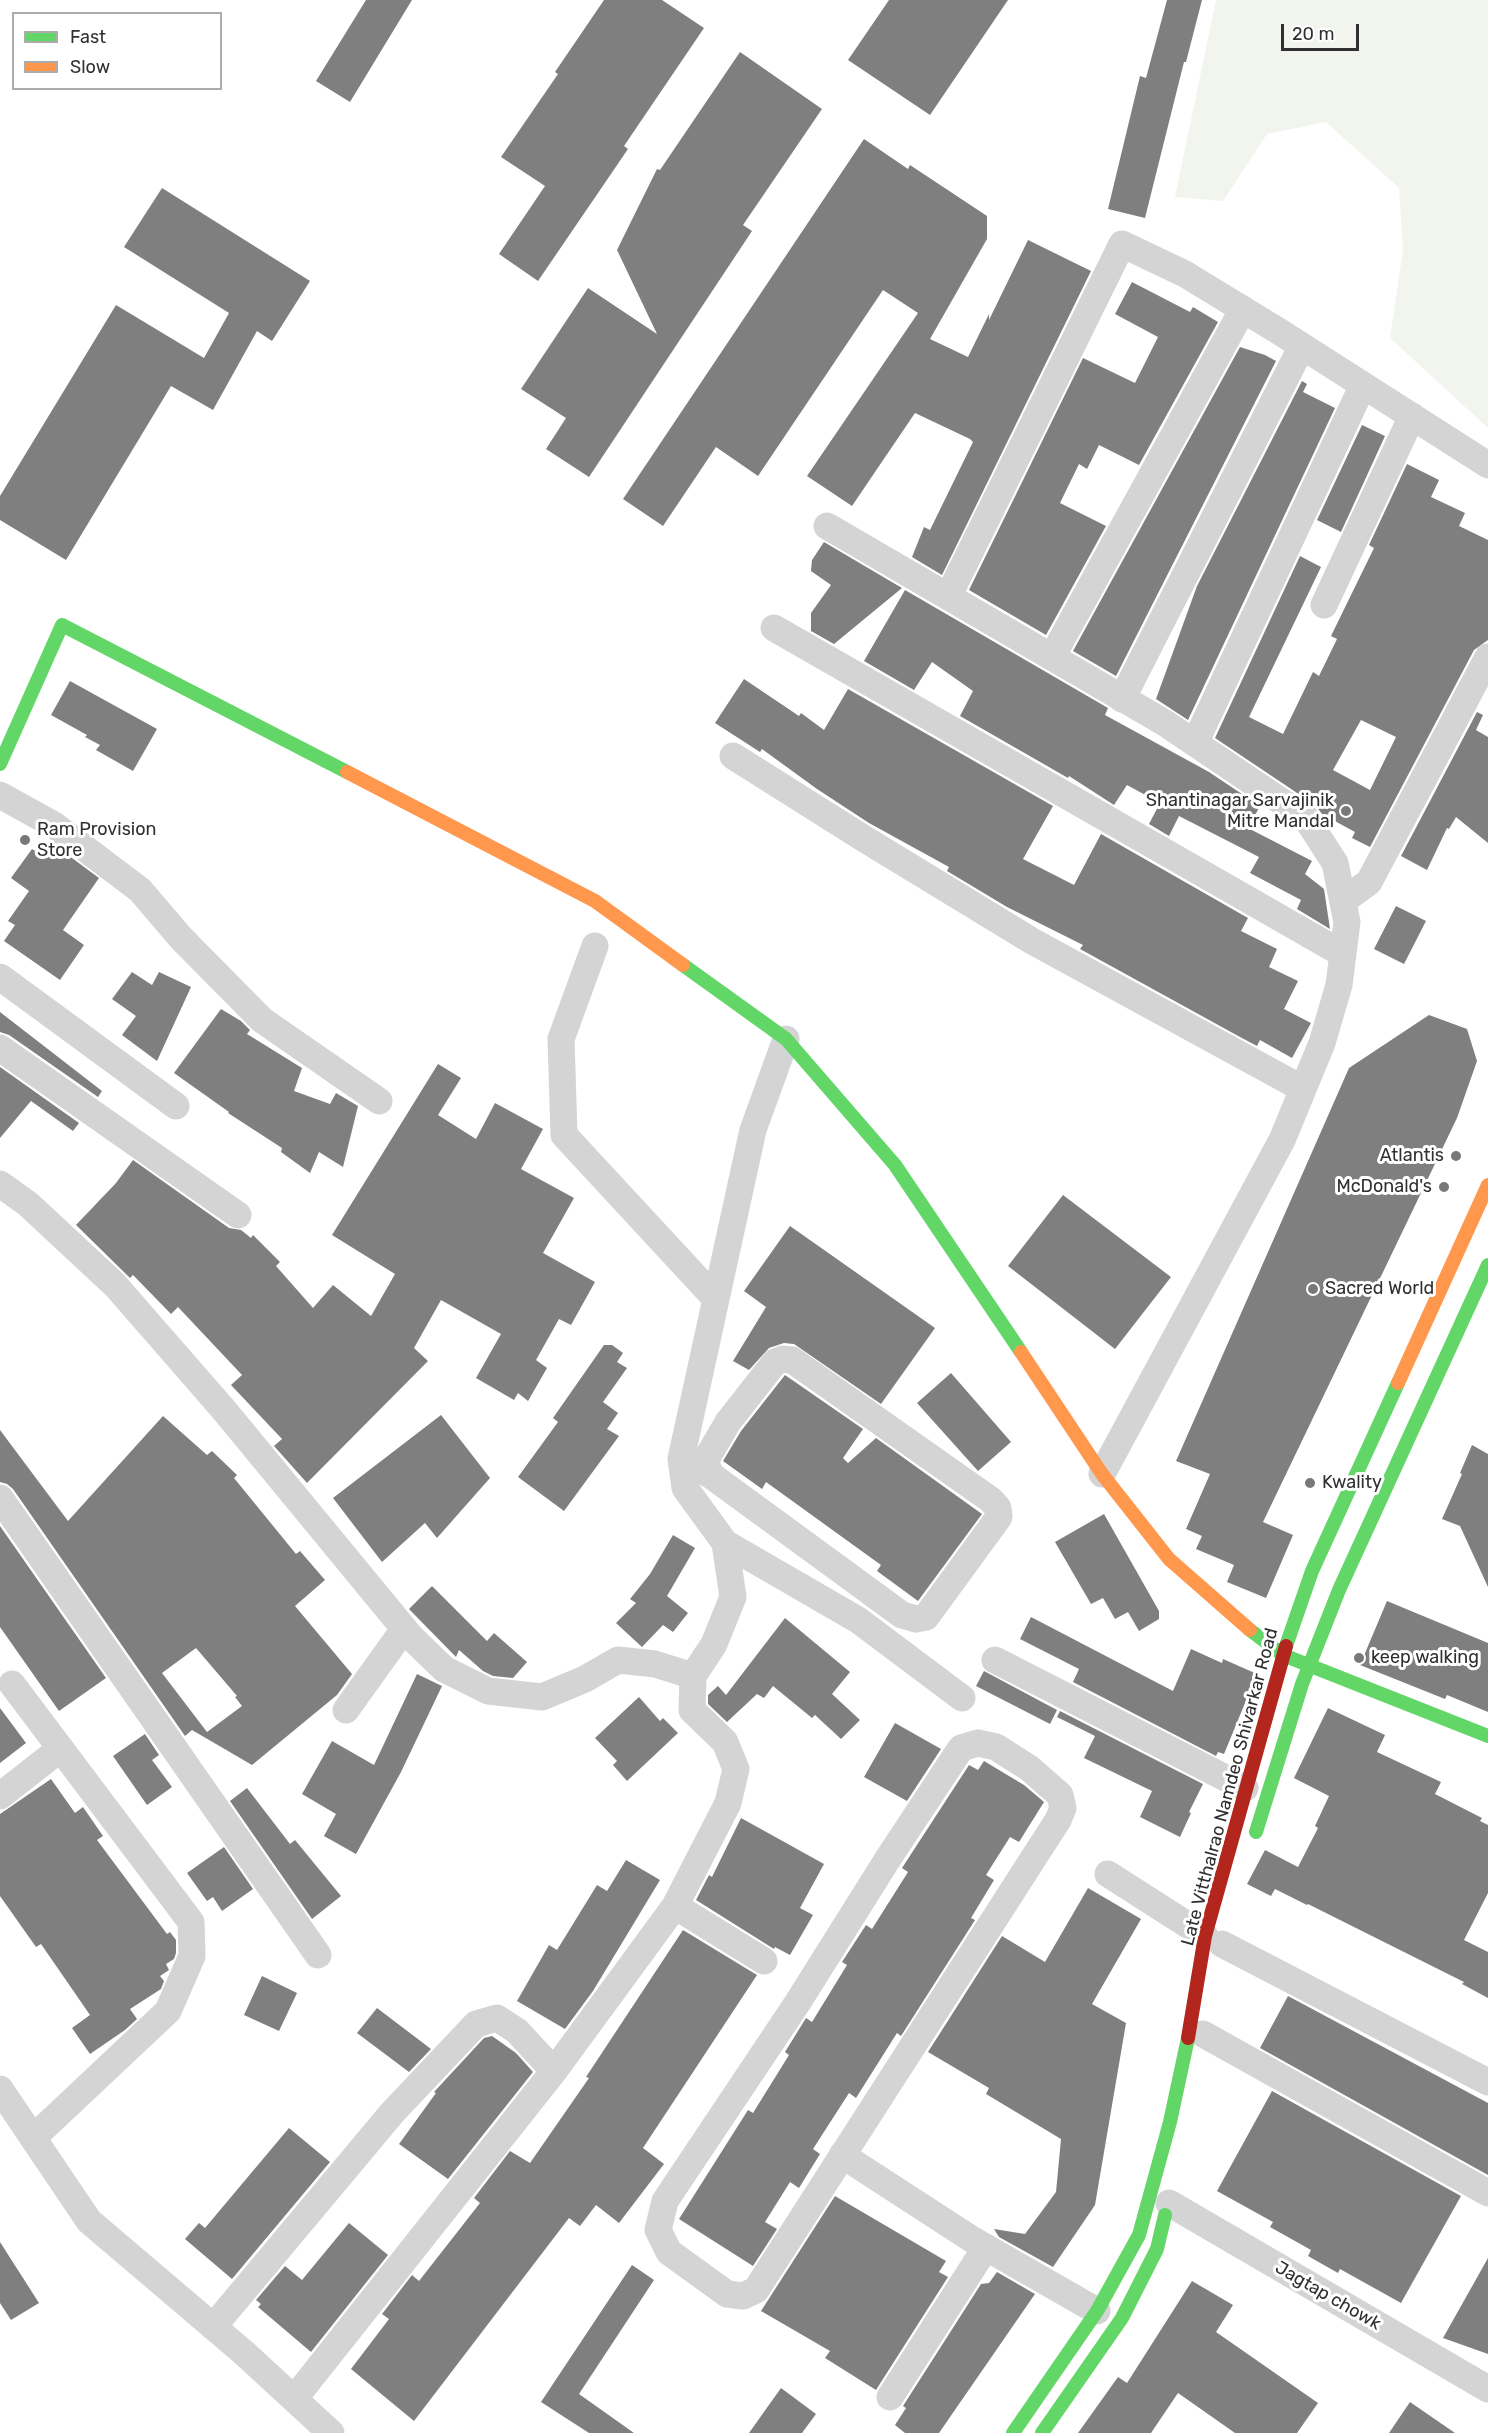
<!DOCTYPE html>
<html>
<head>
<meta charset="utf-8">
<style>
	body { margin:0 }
	#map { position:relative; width:1488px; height:2433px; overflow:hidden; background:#fff; font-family:Rubik,sans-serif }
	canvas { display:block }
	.legend { position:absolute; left:12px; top:12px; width:210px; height:78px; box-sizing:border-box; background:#fff; border:2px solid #acacac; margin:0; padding:8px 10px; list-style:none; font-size:18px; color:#303030 }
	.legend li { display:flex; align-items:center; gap:12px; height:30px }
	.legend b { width:30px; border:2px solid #acacac }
	.scale { position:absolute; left:1281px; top:24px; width:78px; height:27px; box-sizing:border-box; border:3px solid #303030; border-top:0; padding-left:8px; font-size:18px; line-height:21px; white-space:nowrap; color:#303030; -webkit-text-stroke:4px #fff; paint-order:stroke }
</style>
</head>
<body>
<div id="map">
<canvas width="1488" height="2433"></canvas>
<ul class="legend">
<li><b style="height:8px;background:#63d668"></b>Fast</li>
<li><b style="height:8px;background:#ff974d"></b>Slow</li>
</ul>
<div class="scale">20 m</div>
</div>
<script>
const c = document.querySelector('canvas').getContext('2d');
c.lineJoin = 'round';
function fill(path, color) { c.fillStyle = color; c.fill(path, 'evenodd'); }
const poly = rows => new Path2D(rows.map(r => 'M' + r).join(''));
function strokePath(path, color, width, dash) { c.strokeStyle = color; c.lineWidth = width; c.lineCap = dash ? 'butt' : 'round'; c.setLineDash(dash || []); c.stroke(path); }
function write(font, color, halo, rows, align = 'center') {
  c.font = font + ' Rubik,sans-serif'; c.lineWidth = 6; c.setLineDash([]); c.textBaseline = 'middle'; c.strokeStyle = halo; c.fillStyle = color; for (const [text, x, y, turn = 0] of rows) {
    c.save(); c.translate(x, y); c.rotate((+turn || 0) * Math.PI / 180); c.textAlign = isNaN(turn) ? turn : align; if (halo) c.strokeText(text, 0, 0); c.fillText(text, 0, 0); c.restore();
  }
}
fill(poly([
	[1216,0,1488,0,1488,428,1390,338,1403,250,1399,188,1326,122,1267,134,1223,201,1175,197]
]), '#f2f5ed');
fill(poly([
	[366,0,412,0,350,102,316,81],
	[604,0,662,0,704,28,624,146,628,149,538,281,499,254,545,186,501,157,558,74,555,72],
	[889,0,1008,0,930,115,848,60],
	[1167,0,1202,0,1186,62,1184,62,1145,218,1108,209,1140,76,1146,78],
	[740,52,822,109,743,225,752,231,589,477,546,449,566,418,521,389,588,288,657,334,617,250,657,169,660,170],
	[864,139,908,169,910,165,987,216,987,239,930,339,968,357,989,314,989,320,1028,240,1091,271,942,575,912,557,924,527,930,530,973,442,970,439,915,413,852,506,807,476,918,313,883,290,758,476,716,447,663,526,623,499],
	[162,188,310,281,272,341,257,331,213,410,171,386,66,560,0,520,0,496,116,305,204,358,229,313,124,247],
	[1132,282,1190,312,1193,307,1218,322,1139,465,1099,445,1087,469,1079,464,1060,503,1106,526,1046,635,969,590,1083,358,1135,383,1158,337,1115,314],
	[1240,347,1265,355,1276,361,1116,676,1073,651],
	[1302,381,1307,384,1303,392,1335,408,1188,720,1156,699,1197,586],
	[1362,425,1385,436,1341,532,1317,520],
	[1407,464,1439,480,1431,497,1465,513,1459,526,1488,540,1488,640,1474,650,1370,847,1352,838,1355,832,1322,814,1315,805,1215,738,1300,556,1321,567,1249,717,1283,734,1313,672,1319,676,1337,639,1331,636,1374,548,1369,545],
	[1361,720,1396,737,1370,790,1333,770],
	[824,542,902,588,834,644,811,631,811,613,831,585,811,571,812,560],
	[905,590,1108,708,1105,715,1209,772,1260,806,1248,828,1312,861,1305,874,1324,889,1330,929,1297,909,1301,900,1250,873,1259,857,1179,816,1169,836,1149,824,1160,803,1127,785,1114,805,1069,776,1068,778,960,716,973,691,932,662,914,690,864,661],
	[744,679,799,716,801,713,824,730,848,689,1053,806,1023,859,1074,885,1101,834,1248,918,1241,931,1277,949,1269,967,1298,981,1284,1009,1311,1023,1292,1058,1260,1040,1257,1046,1240,1037,1080,949,1083,945,1007,907,947,871,949,867,869,823,817,789,762,749,760,752,715,723],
	[70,681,157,729,133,771,96,750,100,745,85,737,87,735,51,715],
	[1477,712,1483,715,1476,730,1488,737,1488,843,1456,817,1449,829,1447,828,1427,870,1401,856],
	[49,841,99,878,63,930,84,945,60,980,4,941,15,925,8,921,29,891,11,878,32,849,40,854],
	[1396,906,1426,921,1404,964,1374,949],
	[132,972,152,985,159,972,191,987,157,1061,122,1035,136,1016,112,999],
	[221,1009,241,1021,250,1030,247,1034,302,1068,294,1091,330,1104,336,1093,358,1106,343,1167,319,1152,310,1173,281,1152,282,1148,228,1113,229,1112,174,1073],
	[0,1012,102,1091,98,1097,9,1035,0,1032],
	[1429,1015,1467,1029,1477,1061,1457,1118,1263,1522,1293,1535,1266,1598,1227,1582,1234,1565,1196,1549,1202,1536,1186,1529,1210,1474,1176,1461,1349,1068],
	[438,1064,461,1078,438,1115,476,1139,495,1103,543,1129,521,1169,574,1198,543,1253,595,1282,571,1325,559,1319,536,1360,547,1368,528,1401,518,1393,514,1400,476,1378,501,1334,441,1300,414,1348,428,1361,307,1483,274,1446,282,1439,231,1385,242,1375,178,1307,171,1314,133,1275,130,1278,76,1225,116,1183,133,1160,229,1228,241,1230,251,1238,253,1235,280,1262,276,1266,313,1308,333,1285,371,1316,395,1274,332,1235],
	[0,1067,79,1123,73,1131,31,1101,0,1138],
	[1063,1195,1171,1277,1115,1349,1008,1266],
	[790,1226,935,1328,881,1404,794,1344,784,1343,769,1348,749,1370,733,1361,766,1307,744,1291],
	[604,1345,612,1345,623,1353,617,1362,627,1368,603,1402,618,1413,607,1429,619,1436,564,1511,518,1477,558,1422,553,1418],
	[951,1373,1011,1442,978,1471,917,1403],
	[785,1375,863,1429,843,1458,848,1463,876,1438,982,1514,918,1601,877,1571,881,1565,766,1482,762,1489,723,1461,741,1431],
	[441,1415,490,1478,437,1538,425,1523,382,1562,333,1498],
	[163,1416,207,1455,212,1451,237,1475,234,1478,296,1554,300,1551,325,1580,295,1606,352,1674,337,1695,252,1765,192,1730,185,1736,13,1489,7,1484,0,1482,0,1430,68,1521],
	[196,1648,237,1696,235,1697,242,1706,207,1732,162,1673],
	[1472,1445,1488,1454,1488,1587,1460,1526,1442,1519,1462,1474,1460,1473],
	[1104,1514,1159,1611,1159,1619,1139,1631,1128,1612,1115,1619,1103,1598,1091,1604,1055,1542],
	[0,1526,106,1678,59,1711,0,1627],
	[673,1535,695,1548,667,1596,688,1613,673,1632,663,1625,642,1647,616,1623,636,1603,630,1599,650,1574],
	[432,1586,487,1641,494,1633,527,1662,513,1678,493,1676,483,1671,459,1650,456,1657,409,1609],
	[1387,1601,1488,1643,1488,1712,1447,1695,1445,1699,1360,1665],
	[1031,1617,1173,1691,1191,1649,1222,1663,1223,1659,1257,1674,1224,1754,1218,1752,1216,1756,1073,1682,1079,1669,1020,1639],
	[785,1618,850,1672,832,1694,860,1720,841,1739,815,1715,812,1718,773,1686,764,1698,757,1694,727,1722,708,1704,708,1695,718,1686,726,1695],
	[984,1671,1057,1710,1050,1724,976,1686],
	[417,1674,442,1686,401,1772,356,1854,324,1836,336,1814,302,1794,332,1741,374,1765],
	[639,1697,660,1721,663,1718,678,1733,627,1781,613,1765,617,1761,595,1738],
	[0,1708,26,1743,0,1763],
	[1328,1708,1385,1735,1377,1752,1441,1782,1435,1794,1482,1818,1480,1821,1488,1825,1488,1893,1464,1940,1488,1952,1488,1998,1462,1984,1464,1982,1308,1904,1307,1905,1275,1889,1271,1896,1247,1884,1265,1850,1298,1867,1318,1828,1315,1826,1329,1796,1294,1778],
	[1060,1711,1203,1784,1189,1812,1191,1813,1180,1837,1140,1817,1152,1791,1084,1758,1095,1736,1057,1717],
	[895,1723,941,1749,907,1801,864,1777],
	[145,1734,159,1755,152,1760,172,1787,147,1805,113,1756],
	[984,1761,1024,1785,1044,1802,1019,1842,1010,1837,986,1875,994,1880,971,1918,975,1920,901,2036,897,2033,856,2098,849,2093,813,2149,820,2154,799,2188,790,2182,765,2222,777,2229,753,2266,679,2219,748,2110,753,2113,789,2055,785,2052,806,2018,812,2022,847,1965,842,1962,866,1925,872,1929,908,1872,902,1868,969,1765,978,1770],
	[51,1779,75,1813,83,1807,103,1836,97,1840,167,1934,170,1932,176,1940,176,1953,174,1959,166,1964,169,1970,160,1976,164,1981,161,1989,130,2009,137,2019,125,2030,90,2054,72,2028,90,2015,41,1944,36,1947,0,1896,0,1814],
	[247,1788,290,1844,295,1840,341,1896,312,1919,230,1801],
	[741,1818,824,1864,800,1908,813,1915,790,1955,775,1947,774,1949,696,1900,709,1875,712,1877],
	[224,1847,253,1889,222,1911,213,1897,207,1901,187,1873],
	[626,1860,660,1880,593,1991,565,2029,517,2001,549,1945,557,1950,597,1885,607,1891],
	[1088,1888,1141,1919,1092,2004,1126,2023,1095,2205,1053,2267,999,2237,994,2229,1025,2234,1056,2192,1061,2139,986,2094,989,2088,928,2052,1002,1936,1045,1962],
	[683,1930,757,1975,643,2148,664,2164,619,2223,596,2205,580,2226,569,2218,414,2421,351,2369,389,2319,382,2314,412,2275,419,2281,480,2203,474,2198,510,2151,530,2163,589,2078,586,2077],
	[262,1976,297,1993,279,2031,244,2015],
	[1288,1996,1488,2103,1488,2175,1260,2048],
	[377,2008,431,2049,409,2072,357,2033],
	[492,2036,516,2053,533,2072,448,2179,399,2144,436,2093,434,2092,484,2038],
	[1272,2091,1461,2196,1401,2303,1340,2269,1338,2273,1308,2256,1311,2250,1270,2227,1273,2222,1217,2191],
	[289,2128,330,2162,232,2279,185,2239,199,2223,205,2228],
	[835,2196,946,2261,939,2272,948,2277,876,2390,825,2358,830,2351,761,2311],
	[349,2223,388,2255,311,2352,258,2307,261,2304,256,2300,285,2266,302,2280],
	[0,2242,39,2303,11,2320,0,2303],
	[1488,2258,1488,2354,1443,2338],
	[632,2265,654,2280,579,2394,634,2433,589,2433,541,2402],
	[997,2272,1035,2294,939,2433,905,2433,895,2425,906,2408,903,2406,981,2284,989,2283],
	[1192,2281,1233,2305,1216,2332,1318,2403,1297,2433,1235,2433,1178,2393,1151,2433,1078,2433,1118,2377,1127,2383],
	[781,2388,816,2414,802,2433,749,2433],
	[1410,2402,1455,2433,1389,2433]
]), '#7f7f7f');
strokePath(poly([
	[827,526,1165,723,1306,818,1335,863,1347,922,1339,985,1322,1043,1282,1140,1102,1474],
	[948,597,1122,244,1185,274,1280,332,1488,465],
	[1324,605,1412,416],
	[774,628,1343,954],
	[1052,657,1243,309],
	[1122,699,1302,346],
	[1195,743,1363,385],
	[733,756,863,838,1032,941,1303,1089],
	[0,795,54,825,140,890,181,938,262,1020,379,1101],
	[1343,901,1369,882,1488,657],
	[595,946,561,1039,564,1135,716,1299],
	[0,977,176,1106],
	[0,1048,238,1215],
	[0,1184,28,1204,115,1285,224,1410,411,1637,444,1669,488,1691,542,1697,585,1679,618,1660,655,1664,693,1676],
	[681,1459,712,1476,902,1615,916,1619,926,1617,999,1517,998,1508,991,1500,792,1360,783,1359,775,1362,728,1422,707,1458,707,1467,712,1476],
	[0,1498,318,1955],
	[725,1543,858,1620,962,1698],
	[995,1660,1245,1788],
	[12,1684,191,1922,192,1956,168,2011,33,2138],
	[346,1710,404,1629],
	[978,1743,996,1747,1029,1768,1060,1795,1063,1808,1058,1820,756,2290,743,2296,727,2294,669,2252,658,2230,665,2201,798,2002,889,1857,961,1748,978,1743],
	[0,1796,60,1749],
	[1108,1874,1205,1936],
	[675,1906,764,1961],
	[1222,1944,1488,2082],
	[1203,2034,1488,2193],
	[0,2089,89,2221,243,2352,331,2433],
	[842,2155,973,2240,1097,2311],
	[1169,2203,1488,2389],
	[213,2327,392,2113,476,2024,497,2018,517,2031,554,2071],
	[890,2397,986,2247],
	[294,2399,554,2071,675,1906,728,1803,736,1769,725,1742,692,1710,693,1676,714,1644,733,1597,725,1543,685,1488,681,1459,753,1130,786,1039]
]), '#d4d4d4', 27);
strokePath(poly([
	[0,764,62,625,347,772],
	[683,965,786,1039,895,1165,1021,1352],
	[1250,1630,1283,1655,1488,1736],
	[1286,1646,1312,1571,1398,1383],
	[1256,1832,1302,1684,1339,1590,1488,1265],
	[1013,2433,1097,2311,1139,2235,1170,2122,1188,2038],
	[1042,2433,1122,2318,1157,2249,1165,2215]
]), '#63d668', 14);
strokePath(poly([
	[347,772,595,901,683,965],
	[1021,1352,1102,1474,1169,1559,1250,1630],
	[1398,1383,1488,1185]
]), '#ff974d', 14);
strokePath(poly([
	[1188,2038,1205,1936,1286,1646]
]), '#b3261e', 14);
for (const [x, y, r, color] of [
	[1346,811,6,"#787878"],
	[25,840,6,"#787878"],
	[1456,1156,6,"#787878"],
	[1444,1187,6,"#787878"],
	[1313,1289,6,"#787878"],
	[1310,1483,6,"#787878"],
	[1359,1658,6,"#787878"]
]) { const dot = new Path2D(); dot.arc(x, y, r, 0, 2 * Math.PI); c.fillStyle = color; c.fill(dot); strokePath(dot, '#fff', 2); }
write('18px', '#303030', '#fff', [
	["Shantinagar Sarvajinik",1334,801,"right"],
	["Mitre Mandal",1334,822,"right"],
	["Ram Provision",37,830],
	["Store",37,851],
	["Atlantis",1444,1156,"right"],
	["McDonald's",1432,1187,"right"],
	["Sacred World",1325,1289],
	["Kwality",1322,1483],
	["keep walking",1371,1658]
], 'left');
write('18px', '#303030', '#fff', [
	["Late Vitthalrao Namdeo Shivarkar Road",1230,1787,-75],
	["Jagtap chowk",1328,2296,30]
]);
</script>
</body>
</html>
